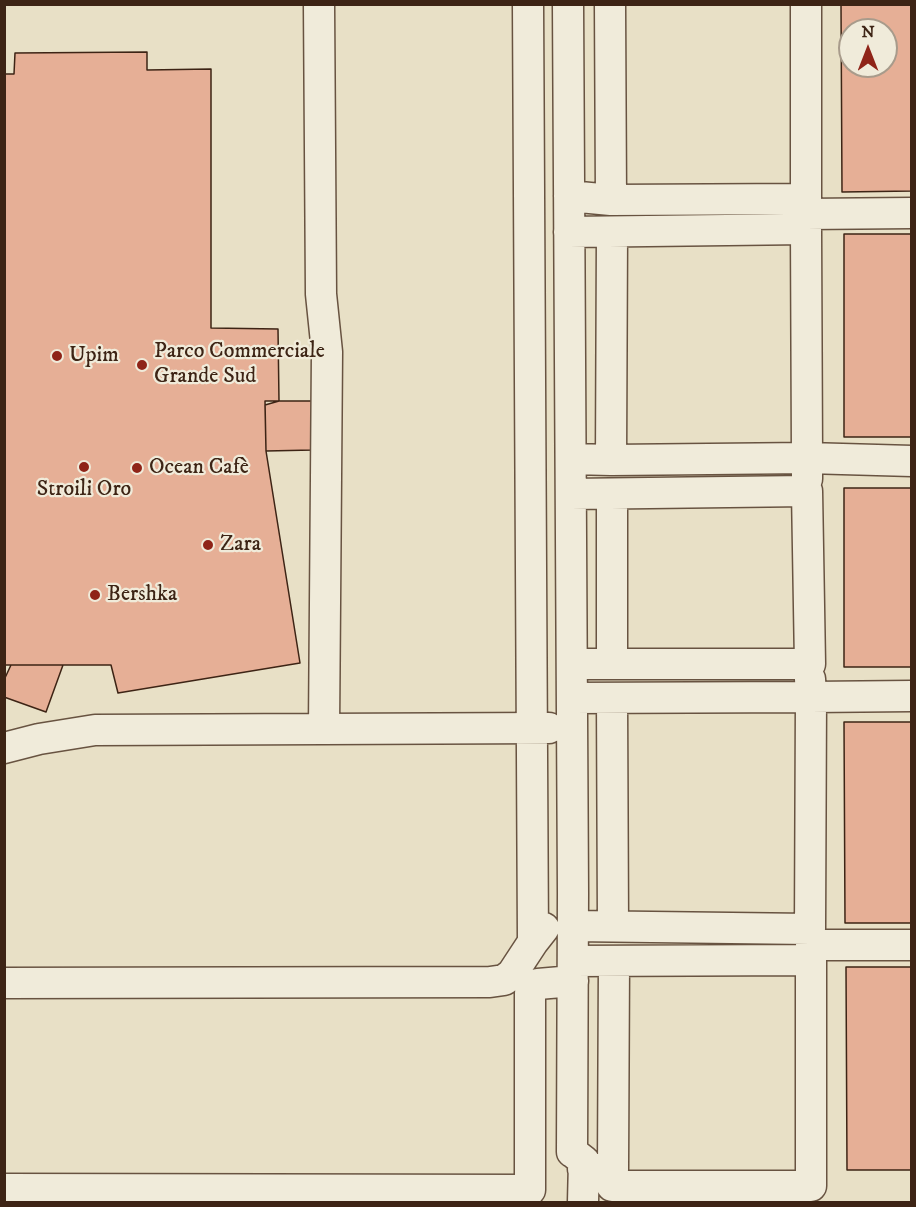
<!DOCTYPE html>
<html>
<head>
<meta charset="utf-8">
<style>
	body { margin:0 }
	#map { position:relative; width:916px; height:1207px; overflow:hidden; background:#e8e0c6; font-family:"IM FELL DW Pica",serif }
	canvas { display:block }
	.frame { position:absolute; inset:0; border:6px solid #3d2415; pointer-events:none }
	.north { position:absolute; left:838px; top:18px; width:60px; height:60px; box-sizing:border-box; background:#f0ebda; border:2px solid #a89b8b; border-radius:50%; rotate:0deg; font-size:16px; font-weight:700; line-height:24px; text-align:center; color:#3d2415 }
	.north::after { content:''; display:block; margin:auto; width:21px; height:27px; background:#8f2418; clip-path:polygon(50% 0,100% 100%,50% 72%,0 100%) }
</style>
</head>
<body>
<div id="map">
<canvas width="916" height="1207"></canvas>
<div class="frame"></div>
<div class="north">N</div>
</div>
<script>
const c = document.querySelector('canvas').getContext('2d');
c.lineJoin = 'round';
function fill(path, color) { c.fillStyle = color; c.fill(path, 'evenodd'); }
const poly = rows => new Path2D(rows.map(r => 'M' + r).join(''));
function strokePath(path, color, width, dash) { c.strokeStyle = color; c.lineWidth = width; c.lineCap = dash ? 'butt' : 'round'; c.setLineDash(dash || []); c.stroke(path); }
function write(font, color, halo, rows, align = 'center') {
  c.font = font + ' "IM FELL DW Pica",serif'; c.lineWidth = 4.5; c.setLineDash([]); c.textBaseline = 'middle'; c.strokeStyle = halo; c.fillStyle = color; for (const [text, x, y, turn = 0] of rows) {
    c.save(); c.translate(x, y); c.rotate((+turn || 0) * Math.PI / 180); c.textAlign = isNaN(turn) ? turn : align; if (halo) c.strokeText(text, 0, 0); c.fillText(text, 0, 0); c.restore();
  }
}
const building = poly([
	[841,4,912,4,912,191,842,192,841,4],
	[850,30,886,30,886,66,850,66,850,30],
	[147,52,147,70,211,69,211,328,278,329,279,401,265,405,266,451,300,663,118,693,111,665,4,665,4,74,14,74,15,53,147,52],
	[844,234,912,234,912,437,844,437,844,234],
	[265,401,313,401,313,450,266,451,265,401],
	[844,488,912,488,912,667,844,667,844,488],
	[11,665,63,665,46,712,4,697,4,680,11,665],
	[844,722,912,722,912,923,845,923,844,722],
	[846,967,912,967,912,1170,847,1170,846,967]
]);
fill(building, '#e6af96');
strokePath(building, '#3d2415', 1.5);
const minor = poly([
	[319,4,321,294,327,352,324,728],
	[528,4,533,942],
	[568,4,573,893,572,1152],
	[610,4,611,200],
	[569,196,611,200,806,199,806,4],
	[806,214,912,213],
	[569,232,806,229,807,458,611,460,571,459],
	[611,460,612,232],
	[807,479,807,458,912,461],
	[571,494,807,491,810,664,572,664],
	[612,494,612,664],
	[810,679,811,697,912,696],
	[572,698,811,697,810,929,573,926],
	[612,699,613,926],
	[4,748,39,739,95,730,549,728],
	[811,945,912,945],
	[573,961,811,960,811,1186,612,1186,613,1169,583,1169],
	[4,983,490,982,504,980,512,974,533,942,544,928],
	[575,1154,584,1161,583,1202],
	[613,1169,614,961],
	[4,1189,530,1190,530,993,538,984,573,981]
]);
strokePath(minor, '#685341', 33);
strokePath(minor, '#f0ebda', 30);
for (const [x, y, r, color] of [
	[57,356,6,"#8f2418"],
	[142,365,6,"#8f2418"],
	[84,467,6,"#8f2418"],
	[137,468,6,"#8f2418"],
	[208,545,6,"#8f2418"],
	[95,595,6,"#8f2418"]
]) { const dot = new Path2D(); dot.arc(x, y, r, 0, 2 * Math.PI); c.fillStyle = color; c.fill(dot); strokePath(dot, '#f0ebda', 2); }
write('22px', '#3d2415', '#f0ebda', [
	["Parco Commerciale",154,352],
	["Grande Sud",154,377],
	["Upim",69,356],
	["Ocean Cafè",149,468],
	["Stroili Oro",84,490,"center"],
	["Zara",220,545],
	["Bershka",107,595]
], 'left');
</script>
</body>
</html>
